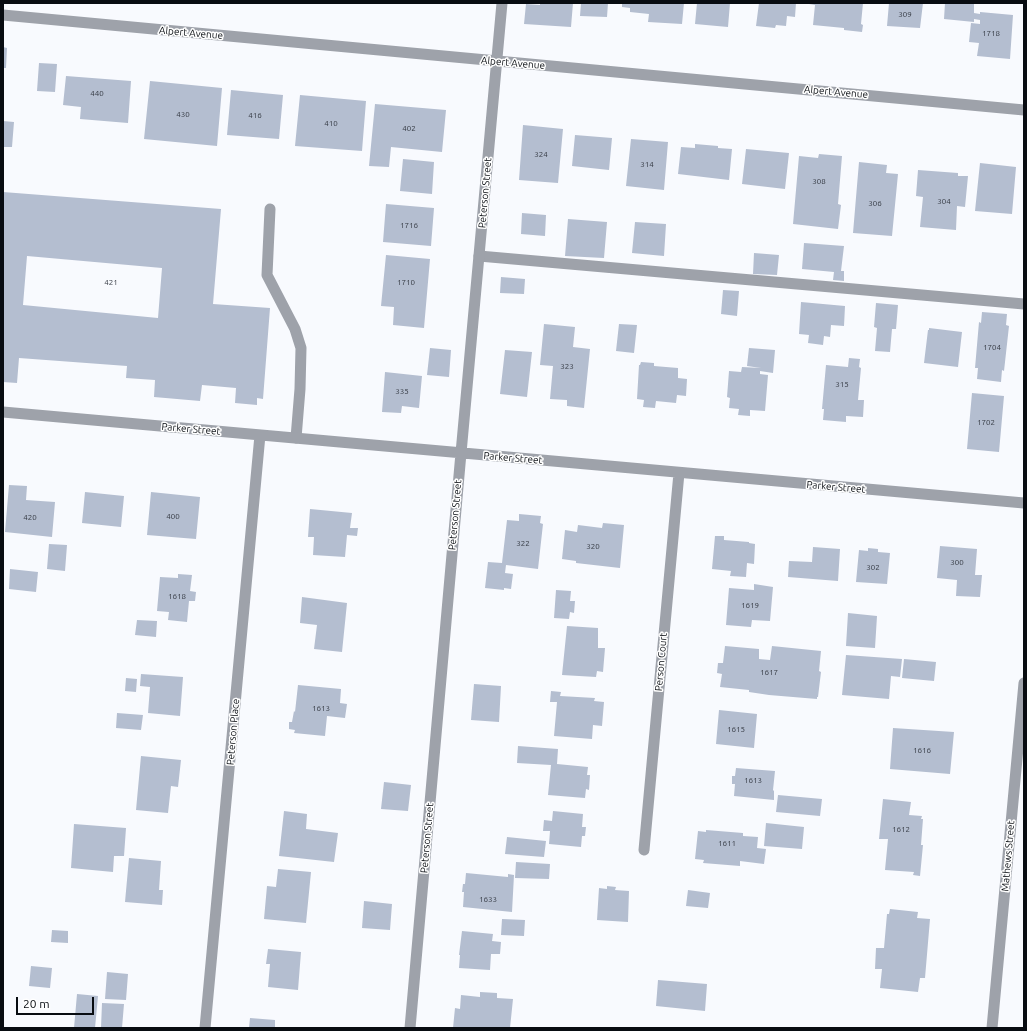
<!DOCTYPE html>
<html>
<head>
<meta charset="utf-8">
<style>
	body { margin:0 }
	#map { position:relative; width:1027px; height:1031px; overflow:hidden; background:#f8fafe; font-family:Ubuntu,sans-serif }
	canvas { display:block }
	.frame { position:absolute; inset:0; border:4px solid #080c11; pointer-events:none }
	.scale { position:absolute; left:16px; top:997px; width:78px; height:18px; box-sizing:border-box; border:2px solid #080c11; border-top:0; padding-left:5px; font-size:12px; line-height:14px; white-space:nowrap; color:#080c11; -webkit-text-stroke:3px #fff; paint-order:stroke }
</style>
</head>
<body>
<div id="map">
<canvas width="1027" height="1031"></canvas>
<div class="frame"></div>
<div class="scale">20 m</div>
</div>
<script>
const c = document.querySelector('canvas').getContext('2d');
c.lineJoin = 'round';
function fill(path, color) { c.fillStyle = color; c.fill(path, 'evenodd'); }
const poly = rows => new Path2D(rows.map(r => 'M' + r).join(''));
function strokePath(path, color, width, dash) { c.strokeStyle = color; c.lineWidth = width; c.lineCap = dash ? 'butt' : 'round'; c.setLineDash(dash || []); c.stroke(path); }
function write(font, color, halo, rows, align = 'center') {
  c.font = font + ' Ubuntu,sans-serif'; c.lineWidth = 3; c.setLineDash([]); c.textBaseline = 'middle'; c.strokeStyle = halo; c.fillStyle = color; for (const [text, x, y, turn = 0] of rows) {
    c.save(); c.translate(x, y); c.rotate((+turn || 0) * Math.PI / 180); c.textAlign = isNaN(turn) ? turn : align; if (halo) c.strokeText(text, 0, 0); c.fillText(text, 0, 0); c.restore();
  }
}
fill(poly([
	[540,3,573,3,571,27,524,24,526,4,540,5],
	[581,3,608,3,607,17,580,16],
	[622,3,684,3,682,24,648,22,649,14,630,12,630,8,622,7],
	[697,3,730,3,728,27,695,24],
	[759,3,796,3,795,17,787,16,786,26,776,25,775,28,756,26],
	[809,3,863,3,861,24,863,25,862,32,844,30,844,28,813,25,815,5,809,4],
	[889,3,923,3,920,28,887,26],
	[945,3,974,3,974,13,980,14,980,12,1013,15,1010,59,977,56,979,43,969,42,971,23,980,24,980,20,974,19,974,22,944,19],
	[3,47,7,48,6,68,3,68],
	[39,63,57,64,55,92,37,91],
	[66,76,131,81,128,123,80,119,81,107,63,105],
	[150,81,222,88,217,146,144,139],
	[231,90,283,95,279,139,227,135],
	[300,95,366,101,362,151,295,146],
	[375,104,446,110,442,152,391,147,389,167,369,166],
	[3,121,14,122,12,147,3,147],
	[523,125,563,129,558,183,519,180],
	[575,135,612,138,609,170,572,166],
	[631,139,668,142,664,190,626,186],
	[695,144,718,146,718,148,732,149,729,180,678,174,681,147,695,148],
	[746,149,789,153,785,189,742,184],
	[819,154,842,156,838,204,841,205,838,229,793,224,799,156,818,158],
	[403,159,434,162,432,194,400,191],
	[859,162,887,165,886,173,898,174,892,236,853,233],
	[980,163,1016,167,1012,214,975,211],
	[918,170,958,173,958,176,968,176,965,207,957,206,956,230,920,227,923,197,916,196],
	[3,192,221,209,213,304,270,308,263,399,257,398,257,405,235,403,236,388,202,385,200,401,154,397,155,380,126,378,127,366,19,358,17,383,3,382],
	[27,256,162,268,158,318,23,305],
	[386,204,434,208,431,246,383,242],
	[522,213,546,215,545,236,521,234],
	[568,219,607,222,604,258,565,256],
	[635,222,666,224,664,256,632,253],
	[804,243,844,246,841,271,844,271,844,281,833,280,834,272,802,269],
	[754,253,779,255,777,275,753,274],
	[386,255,430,259,424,328,393,325,394,307,381,306],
	[501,277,525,279,524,294,500,293],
	[723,290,739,291,737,316,721,314],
	[801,302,845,306,844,326,831,325,830,337,824,336,823,345,808,343,809,335,799,334],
	[876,303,898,305,896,329,892,329,890,352,875,351,877,328,874,327],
	[982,312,1007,314,1006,325,1009,326,1004,371,1002,370,1001,382,977,379,978,368,975,368,979,322,981,323],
	[544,324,575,327,573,347,590,349,584,408,567,406,567,400,550,399,553,366,540,365],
	[619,324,637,325,634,353,616,351],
	[929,328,962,332,958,367,924,363,928,330,929,330],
	[430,348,451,350,449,377,427,375],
	[749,348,775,350,773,373,760,371,760,374,768,375,765,411,750,410,750,416,738,415,739,409,729,408,730,398,727,397,729,371,741,372,742,367,761,368,747,366],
	[505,350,532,352,527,397,500,394],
	[849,358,860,359,859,367,861,368,858,400,864,400,863,417,846,416,846,422,823,420,824,409,822,409,826,365,848,367],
	[641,362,654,363,654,366,678,368,678,378,687,379,686,396,677,395,676,403,656,401,655,408,643,407,644,400,637,399,639,365,640,365],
	[385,372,422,376,419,408,402,406,401,413,382,412],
	[972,393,1004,396,999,452,967,449],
	[9,485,27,486,26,500,55,502,52,537,5,532],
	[85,492,124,496,121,527,82,523],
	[151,492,200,497,196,539,147,535],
	[310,509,352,513,350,528,358,528,357,536,347,535,345,557,313,555,314,537,308,537],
	[519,514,541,516,540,523,543,524,538,569,506,565,505,573,513,574,511,589,504,588,504,590,485,588,488,562,502,563,507,520,519,521],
	[603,523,624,525,620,568,576,563,576,561,562,559,565,530,577,532,578,525,602,528],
	[715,536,724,536,724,540,749,542,749,543,755,544,754,564,747,563,746,577,730,576,731,571,712,569],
	[49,544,67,545,65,571,47,569],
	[940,546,977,549,975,575,982,575,980,597,956,596,957,580,937,578],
	[813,547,840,549,838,581,788,577,789,561,812,562],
	[868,548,878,549,878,552,890,553,887,584,856,582,859,550,868,551],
	[10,569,38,572,36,592,9,589],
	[178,574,192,575,190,591,196,592,195,601,189,601,187,622,168,620,169,612,157,611,160,577,178,578],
	[754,584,773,587,770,621,752,620,751,627,726,625,729,588,754,590],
	[556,590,571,591,570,601,575,601,574,613,570,612,569,619,554,618],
	[302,597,347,603,342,652,314,649,317,625,300,623],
	[848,613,877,616,875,648,846,646],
	[137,620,157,621,156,637,135,635],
	[567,626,598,628,598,648,605,648,603,672,597,671,596,677,562,675],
	[725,646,759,649,759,659,770,660,772,646,821,651,819,671,821,672,818,697,817,697,817,699,769,695,749,692,749,690,720,687,722,674,717,673,718,663,723,663],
	[846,655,902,659,900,677,891,676,889,699,842,695],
	[904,659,936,662,934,681,902,678],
	[141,674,183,677,180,716,148,713,150,687,140,686],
	[126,678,137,679,136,692,125,691],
	[474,684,501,686,499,722,471,720],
	[298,685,341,689,340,703,347,704,345,718,327,716,325,736,294,733,295,730,289,729,289,722,292,722,294,711,295,712],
	[551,691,561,692,560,696,595,698,594,701,604,702,602,726,593,725,592,739,554,736,557,702,550,702],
	[719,710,757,714,754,748,716,744],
	[117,713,143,715,141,730,116,728],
	[893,728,954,732,950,774,890,769],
	[518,746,558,749,557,764,588,767,587,775,590,775,589,790,586,789,585,798,548,795,551,765,517,763],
	[141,756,181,760,178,787,171,786,168,813,136,810],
	[736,768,775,771,773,790,774,791,774,800,734,796,735,784,732,784,732,776,735,776],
	[384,782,411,785,408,811,381,809],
	[778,795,822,799,820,816,776,812],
	[883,799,911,802,909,815,922,816,921,819,923,819,921,845,923,845,920,876,913,875,914,872,885,870,888,839,879,839],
	[284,811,307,814,306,829,338,833,334,862,279,856],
	[553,811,583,814,582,827,586,827,585,836,582,836,581,847,549,844,550,831,543,831,544,820,552,821],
	[766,823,804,827,802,849,764,846],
	[74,824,126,828,124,856,114,856,113,872,71,868],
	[706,830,743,833,743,836,758,837,757,848,766,849,764,864,740,861,740,866,703,863,704,860,695,859,698,831,706,832],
	[507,837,546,841,544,857,505,854],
	[129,858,161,861,159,890,163,890,162,905,125,902],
	[516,862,550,864,549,879,515,878],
	[278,869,311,872,306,923,264,919,267,886,276,887],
	[466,873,508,877,508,874,514,875,512,912,463,907,464,892,462,892,463,884,465,884],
	[607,886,616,887,615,890,629,891,628,922,597,920,599,888,607,889],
	[688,890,710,893,708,908,686,906],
	[364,901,392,904,390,930,362,928],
	[890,909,918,912,917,918,930,919,925,978,920,978,918,992,880,988,882,969,875,969,876,948,884,948,887,914,889,914],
	[502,919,525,920,524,936,501,935],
	[52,930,68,931,68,943,51,942],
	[462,931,493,934,492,941,501,942,500,954,491,954,490,970,459,968,460,955,459,955],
	[268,949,301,952,298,990,268,987,270,964,266,964],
	[31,966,52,968,50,988,29,986],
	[107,972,128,974,126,1000,105,999],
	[658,980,707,984,705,1011,656,1006],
	[480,992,497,993,497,998,513,999,510,1028,453,1028,455,1008,460,1009,461,995,480,997],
	[77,994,98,996,95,1028,74,1028],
	[102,1003,124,1004,122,1028,101,1028],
	[250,1018,275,1020,275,1028,249,1028]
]), '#b4bed0');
strokePath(poly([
	[270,209,267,275,295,329,301,348,300,389,296,438],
	[479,256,1024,304]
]), '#9ea2aa', 11);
strokePath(poly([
	[3,15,1024,110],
	[3,412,1024,503],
	[644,850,679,473],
	[205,1028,260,435],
	[410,1028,461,453,502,3],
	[992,1028,1024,683]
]), '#9ea2aa', 11);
write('8px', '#333841', null, [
	["309",905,14],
	["1718",991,33],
	["440",97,93],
	["430",183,114],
	["416",255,115],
	["410",331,123],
	["402",409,128],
	["324",541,154],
	["314",647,164],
	["308",819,181],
	["304",944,201],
	["306",875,203],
	["1716",409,225],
	["421",111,282],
	["1710",406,282],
	["1704",992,347],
	["323",567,366],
	["315",842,384],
	["335",402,391],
	["1702",986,422],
	["400",173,516],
	["420",30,517],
	["322",523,543],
	["320",593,546],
	["300",957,562],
	["302",873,567],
	["1618",177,596],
	["1619",750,605],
	["1617",769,672],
	["1613",321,708],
	["1615",736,729],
	["1616",922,750],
	["1613",753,780],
	["1612",901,829],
	["1611",727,843],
	["1633",488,899]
]);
write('10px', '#080c11', '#fff', [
	["Alpert Avenue",191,33,5],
	["Alpert Avenue",513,63,5],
	["Alpert Avenue",836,92,5],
	["Peterson Street",485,193,-85],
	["Parker Street",191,429,5],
	["Parker Street",513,458,5],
	["Parker Street",836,487,5],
	["Peterson Street",455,515,-85],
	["Person Court",661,662,-85],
	["Peterson Place",233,732,-85],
	["Peterson Street",427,838,-85],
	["Mathews Street",1008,856,-85]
]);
</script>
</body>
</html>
